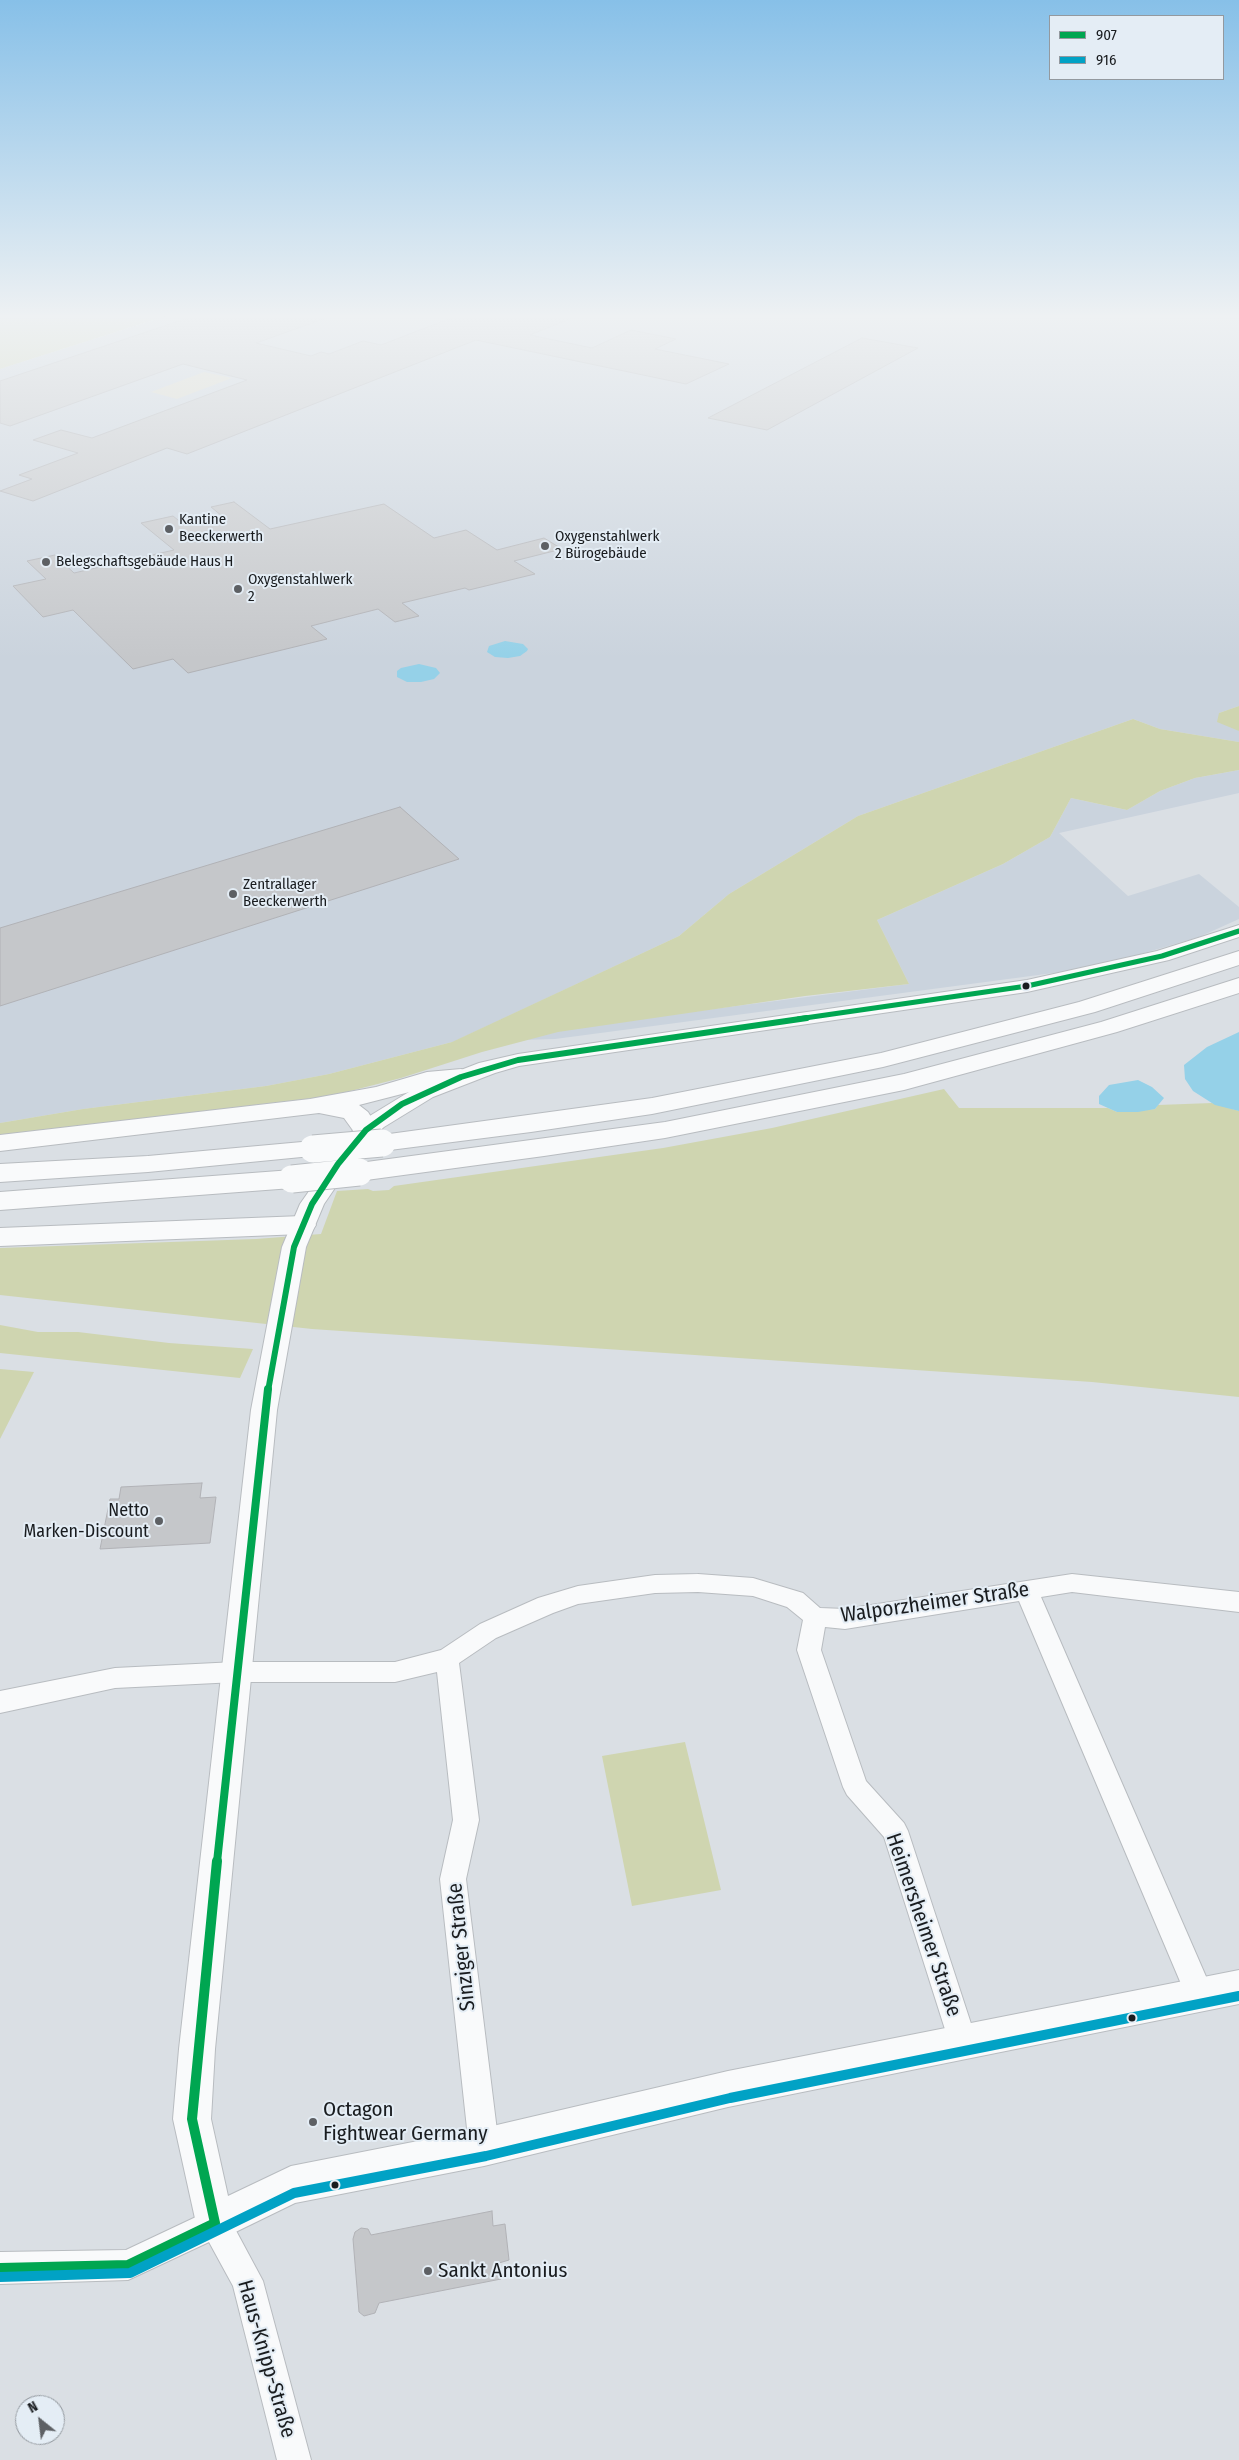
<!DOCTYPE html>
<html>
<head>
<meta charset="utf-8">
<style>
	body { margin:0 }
	#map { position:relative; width:1239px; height:2460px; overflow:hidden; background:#dadfe4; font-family:"Fira Sans Condensed",sans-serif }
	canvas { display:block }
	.legend { position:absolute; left:1049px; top:15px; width:175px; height:65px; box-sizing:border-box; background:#e4edf5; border:1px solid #93999f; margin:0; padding:6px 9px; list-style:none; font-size:15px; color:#191c1f }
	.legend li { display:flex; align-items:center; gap:10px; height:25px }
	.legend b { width:25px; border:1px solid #93999f }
	.north { position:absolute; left:15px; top:2395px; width:50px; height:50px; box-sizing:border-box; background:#e4edf5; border:1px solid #93999f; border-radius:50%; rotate:331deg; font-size:14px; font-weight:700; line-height:20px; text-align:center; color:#191c1f }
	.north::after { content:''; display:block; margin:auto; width:18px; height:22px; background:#5d6064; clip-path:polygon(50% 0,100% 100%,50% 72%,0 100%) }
</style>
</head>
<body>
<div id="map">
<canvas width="1239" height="2460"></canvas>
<ul class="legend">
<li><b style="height:6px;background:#00a651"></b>907</li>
<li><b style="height:6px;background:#01a2c5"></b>916</li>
</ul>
<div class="north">N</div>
</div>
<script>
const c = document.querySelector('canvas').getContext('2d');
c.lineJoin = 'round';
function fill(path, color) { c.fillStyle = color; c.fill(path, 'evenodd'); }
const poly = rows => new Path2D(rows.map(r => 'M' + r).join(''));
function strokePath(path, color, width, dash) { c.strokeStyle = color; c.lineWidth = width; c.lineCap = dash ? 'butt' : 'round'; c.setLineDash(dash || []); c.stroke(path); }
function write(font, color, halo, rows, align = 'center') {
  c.font = font + ' "Fira Sans Condensed",sans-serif'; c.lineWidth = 4; c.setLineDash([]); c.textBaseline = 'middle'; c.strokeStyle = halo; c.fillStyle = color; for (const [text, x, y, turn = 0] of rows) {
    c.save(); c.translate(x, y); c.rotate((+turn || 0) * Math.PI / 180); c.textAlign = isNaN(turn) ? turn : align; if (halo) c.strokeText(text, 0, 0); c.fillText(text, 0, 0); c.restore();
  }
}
fill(poly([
	[169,315,1239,315,1239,706,1219,713,1239,731,1239,742,1160,729,1133,719,858,816,729,894,679,936,453,1042,909,984,877,920,1003,864,1050,837,1071,798,1127,810,1160,791,1195,778,1239,770,1239,793,1059,833,1128,896,1199,874,1239,907,1239,919,1199,937,1134,956,1061,972,555,1039,452,1042,329,1074,266,1086,83,1109,0,1123,0,369]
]), '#cad3dd');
fill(poly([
	[0,315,169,315,0,369],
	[1239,706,1239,731,1217,722,1219,713],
	[1133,719,1160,729,1239,742,1239,770,1195,778,1160,791,1127,810,1071,798,1050,837,1003,864,877,920,909,984,805,996,558,1032,482,1052,401,1078,331,1096,0,1135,0,1123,83,1109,266,1086,329,1074,452,1042,679,936,729,894,858,816],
	[944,1089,959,1108,1108,1108,1117,1112,1155,1109,1158,1105,1212,1103,1239,1111,1239,1397,1092,1382,312,1329,0,1295,0,1248,256,1239,321,1234,337,1191,368,1189,373,1191,389,1190,394,1186,663,1148,772,1128],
	[0,1325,38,1332,78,1332,169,1343,253,1349,240,1378,0,1353],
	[0,1369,34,1372,0,1439],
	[685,1742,721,1890,632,1906,602,1756]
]), '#cfd5b0');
fill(poly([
	[204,372,232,378,177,399,151,392]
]), '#dddac7');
fill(poly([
	[505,641,523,644,528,649,527,651,520,656,508,658,495,657,487,652,489,646],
	[419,664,436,668,440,673,434,679,421,682,407,682,397,677,397,671,401,668],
	[1239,1032,1239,1111,1215,1105,1193,1091,1185,1079,1184,1065,1207,1047],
	[1138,1080,1152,1087,1164,1098,1155,1109,1138,1112,1117,1112,1099,1104,1099,1096,1109,1085]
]), '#95d1e8');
const building = poly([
	[197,315,329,315,329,317,256,343,311,356,321,352,329,354,363,341,381,345,459,315,579,315,530,335,592,348,631,330,676,339,655,349,729,364,686,384,476,340,187,454,167,448,33,501,0,491,32,479,19,475,78,453,33,440,61,430,92,438,247,380,183,364,10,426,0,423,0,381,197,315],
	[862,338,918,348,767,430,708,418,862,338],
	[234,502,270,529,384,504,434,538,466,530,497,550,544,538,562,549,514,561,535,574,469,590,465,588,402,603,419,616,395,622,378,609,311,626,327,639,188,673,173,659,133,669,73,610,43,617,13,586,46,579,27,561,55,555,74,573,174,550,141,523,173,516,183,524,222,516,211,507,234,502],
	[400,807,459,859,0,1006,0,928,400,807],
	[202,1483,200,1498,216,1497,210,1543,100,1549,110,1499,119,1499,121,1487,202,1483],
	[492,2211,493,2226,505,2224,509,2260,499,2263,501,2279,379,2303,375,2313,364,2316,359,2312,353,2239,355,2232,361,2228,368,2229,371,2235,492,2211]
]);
fill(building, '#c5c7ca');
strokePath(building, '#b1b2b6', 1);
const minor = poly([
	[698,1574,753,1578,803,1593,820,1608,845,1609,1072,1574,1239,1592,1239,1612,1072,1592,1041,1597,1214,1995,1210,2005,1200,2009,1190,2005,1019,1601,845,1629,825,1627,821,1650,866,1781,904,1823,908,1831,977,2042,973,2052,963,2056,953,2052,949,2042,884,1837,847,1795,843,1787,797,1650,803,1620,787,1607,753,1596,698,1592,655,1593,578,1604,553,1613,496,1638,459,1663,479,1820,466,1879,499,2147,494,2157,484,2162,474,2157,469,2147,440,1879,453,1820,437,1672,395,1682,236,1682,115,1688,0,1713,0,1691,115,1668,236,1662,395,1662,441,1650,480,1624,538,1598,578,1586,655,1575,698,1574],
	[215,2208,226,2212,263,2281,311,2460,277,2460,233,2286,209,2242,128,2280,0,2284,0,2252,126,2250,215,2208]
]);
const tertiary = poly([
	[1239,925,1239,937,1169,960,1027,992,519,1066,495,1073,433,1097,384,1127,365,1144,324,1204,306,1247,277,1410,215,2049,211,2119,228,2196,291,2166,484,2128,728,2071,1239,1970,1239,2004,728,2107,484,2166,295,2203,215,2242,201,2237,196,2223,173,2119,179,2049,251,1410,282,1247,300,1204,349,1134,368,1117,417,1087,479,1063,518,1054,1027,980,1157,951,1239,925]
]);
const motorway = poly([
	[1239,951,1239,965,1095,1012,883,1067,652,1114,531,1132,382,1151,373,1149,369,1143,373,1137,382,1135,652,1098,881,1053,1079,1002,1239,951],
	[1239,978,1239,993,1117,1032,904,1090,665,1138,544,1156,359,1181,350,1178,346,1172,350,1166,359,1163,665,1122,904,1074,1101,1022,1239,978],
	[461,1069,470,1072,473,1077,470,1082,429,1087,359,1105,368,1112,379,1130,375,1136,366,1138,357,1136,344,1118,319,1113,0,1151,0,1135,310,1099,376,1087,427,1072,461,1069],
	[313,1141,322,1143,326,1149,322,1155,148,1172,0,1182,0,1164,148,1156,313,1141],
	[292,1170,301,1173,305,1179,301,1185,292,1188,0,1210,0,1192,292,1170],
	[302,1216,312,1219,316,1225,312,1231,302,1234,0,1246,0,1228,302,1216]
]);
strokePath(minor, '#b8bcc0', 2);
strokePath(tertiary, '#b8bcc0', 2);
strokePath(motorway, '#b8bcc0', 2);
fill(minor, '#f9fafb');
fill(tertiary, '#f9fafb');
fill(motorway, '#f9fafb');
const motorwayBridge = poly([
	[313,1149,382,1143],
	[292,1179,359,1172]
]);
strokePath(motorwayBridge, '#b8bcc0', 29, []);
strokePath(motorwayBridge, '#f9fafb', 27);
strokePath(poly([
	[798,1019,1027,986,1162,956,1239,931]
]), '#00a651', 5);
strokePath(poly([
	[268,1391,294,1247,312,1204,338,1164,366,1130,402,1104,461,1077,518,1060,807,1018]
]), '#00a651', 6);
strokePath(poly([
	[217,1862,268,1389]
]), '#00a651', 8);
strokePath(poly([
	[215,2223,192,2119,217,1861],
	[0,2268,128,2265,215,2223]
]), '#00a651', 10);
strokePath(poly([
	[0,2277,130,2273,294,2193,486,2156,730,2098,1239,1996]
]), '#01a2c5', 10);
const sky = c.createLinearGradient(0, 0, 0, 659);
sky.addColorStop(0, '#87c0e8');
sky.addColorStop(0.48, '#eef1f3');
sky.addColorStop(1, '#eef1f300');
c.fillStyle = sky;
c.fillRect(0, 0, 1239, 659);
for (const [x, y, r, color] of [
	[169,529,5,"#5d6064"],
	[545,546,5,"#5d6064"],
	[46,562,5,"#5d6064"],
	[238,589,5,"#5d6064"],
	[233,894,5,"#5d6064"],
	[1026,986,4.5,"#191c1f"],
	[159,1521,5,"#5d6064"],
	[1132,2018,4.5,"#191c1f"],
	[313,2122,5,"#5d6064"],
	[335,2185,4.5,"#191c1f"],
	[428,2271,5,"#5d6064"]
]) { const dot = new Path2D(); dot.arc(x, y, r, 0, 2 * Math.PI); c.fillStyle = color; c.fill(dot); strokePath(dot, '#e4edf5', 2); }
write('15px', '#191c1f', '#e4edf5', [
	["Kantine",179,520],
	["Beeckerwerth",179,537],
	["Oxygenstahlwerk",555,537],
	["2 Bürogebäude",555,554],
	["Belegschaftsgebäude Haus H",56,562],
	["Oxygenstahlwerk",248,580],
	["2",248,597],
	["Zentrallager",243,885],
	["Beeckerwerth",243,902]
], 'left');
write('18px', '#191c1f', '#e4edf5', [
	["Netto",149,1511],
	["Marken-Discount",149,1532]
], 'right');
write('21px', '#191c1f', '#e4edf5', [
	["Walporzheimer Straße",935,1603,-8],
	["Heimersheimer Straße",923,1925,71],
	["Sinziger Straße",462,1947,-96],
	["Haus-Knipp-Straße",266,2359,74]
]);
write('21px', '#191c1f', '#e4edf5', [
	["Octagon",323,2110],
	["Fightwear Germany",323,2134],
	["Sankt Antonius",438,2271]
], 'left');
</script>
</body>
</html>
